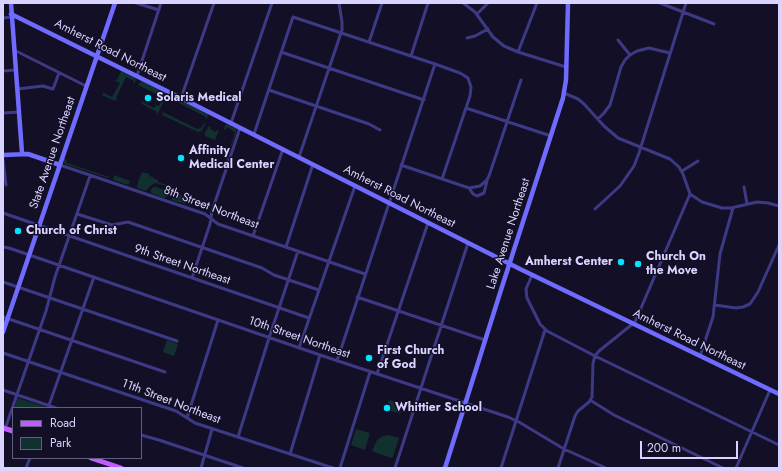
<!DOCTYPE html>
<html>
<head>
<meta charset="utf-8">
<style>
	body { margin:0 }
	#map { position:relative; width:782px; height:471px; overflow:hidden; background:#130f26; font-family:Jost,sans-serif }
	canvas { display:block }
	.frame { position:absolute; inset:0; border:4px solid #d9d4ff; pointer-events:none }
	.legend { position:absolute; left:12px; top:407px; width:130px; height:52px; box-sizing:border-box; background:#130f26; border:1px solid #625e7d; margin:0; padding:5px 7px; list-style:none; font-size:12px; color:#d9d4ff }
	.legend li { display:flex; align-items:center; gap:8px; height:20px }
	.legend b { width:20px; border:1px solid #625e7d }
	.scale { position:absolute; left:640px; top:441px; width:98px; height:18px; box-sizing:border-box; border:2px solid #d9d4ff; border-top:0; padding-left:5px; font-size:12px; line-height:14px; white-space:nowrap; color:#d9d4ff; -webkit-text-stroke:3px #130f26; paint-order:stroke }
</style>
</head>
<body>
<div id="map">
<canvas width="782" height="471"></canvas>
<div class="frame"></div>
<ul class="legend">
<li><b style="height:5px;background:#c25bff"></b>Road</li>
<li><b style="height:11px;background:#12302f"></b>Park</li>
</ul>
<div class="scale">200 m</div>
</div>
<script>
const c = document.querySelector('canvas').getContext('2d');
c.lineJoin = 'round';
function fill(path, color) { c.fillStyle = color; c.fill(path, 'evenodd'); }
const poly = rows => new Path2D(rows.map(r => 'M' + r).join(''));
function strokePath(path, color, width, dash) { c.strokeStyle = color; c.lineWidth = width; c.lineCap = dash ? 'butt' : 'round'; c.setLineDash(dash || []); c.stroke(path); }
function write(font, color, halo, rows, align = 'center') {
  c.font = font + ' Jost,sans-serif'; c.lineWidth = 3; c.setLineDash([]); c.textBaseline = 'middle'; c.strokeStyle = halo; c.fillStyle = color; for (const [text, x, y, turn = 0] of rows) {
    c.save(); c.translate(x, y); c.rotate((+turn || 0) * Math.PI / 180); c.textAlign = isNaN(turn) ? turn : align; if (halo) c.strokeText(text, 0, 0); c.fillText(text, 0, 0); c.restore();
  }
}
fill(poly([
	[121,71,136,79,135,83,133,83,134,81,126,77,116,98,117,99,115,101,102,95,102,94,104,93,112,97,120,83,114,80,117,80],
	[141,81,165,93,163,103,157,115,156,115,157,112,142,104,141,101,154,108,156,105,159,106,161,102,158,100,160,96,138,85],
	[170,95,208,114,207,119,206,119,206,117,171,99,169,101,167,100,167,97],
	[163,112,197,129,201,128,204,123,205,124,202,131,198,132,162,115],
	[226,124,237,129,227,160,223,157,227,157,235,132,227,127,225,130,224,129,224,128],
	[209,126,211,127,210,129,216,132,217,130,219,130,215,140,205,136,205,133],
	[64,159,66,159,67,163,109,177,108,178,65,164,64,162],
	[142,172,149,174,149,176,153,177,153,178,158,180,158,182,167,185,167,186,155,183,150,186,146,191,137,188,138,182],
	[114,175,130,181,129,184,128,185,113,180],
	[155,186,156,187,174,193,164,198,151,193,151,189],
	[179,194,186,198,186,202,185,204,171,200,172,198],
	[167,340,178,344,174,356,163,352],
	[18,398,46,407,46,408,14,408],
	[389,400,403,404,400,414,386,409],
	[356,429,370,433,365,450,351,445],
	[388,435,399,438,393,457,391,458,372,451,377,440,383,436]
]), '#12302f');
strokePath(poly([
	[136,3,159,10],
	[463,3,475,12,493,37,504,46,518,52,566,67],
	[660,3,714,24],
	[477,14,488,3],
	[3,18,12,17],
	[467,38,475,36,488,29],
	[618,40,630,55],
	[369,42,382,3],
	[14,50,86,86],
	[281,52,424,100],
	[518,52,537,3],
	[411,56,428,3],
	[3,71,15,70],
	[137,76,161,3],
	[17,89,43,86,53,89,59,73],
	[269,90,369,124,380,130],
	[181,98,214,3],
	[466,108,551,136],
	[3,113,19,112],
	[598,119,604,113,610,105,621,67,625,60,630,55,637,51,649,48,670,53],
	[231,123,272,3],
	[254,134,293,17,435,64,460,73,468,78,471,87,470,96,442,179],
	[299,157,342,30,342,22,339,3],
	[3,160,6,185],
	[60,165,205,214,218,224,365,274],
	[401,165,469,188,473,194,477,196,484,193,487,181],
	[682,171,698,161],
	[744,187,747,204],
	[469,188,480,186,487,180,489,176,521,80],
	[690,194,702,202,722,208,731,208,757,202,768,203,779,206],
	[595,209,620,186,634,166,639,153,686,3],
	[3,213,309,318],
	[77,214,112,225,128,222,262,268,274,275,319,290],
	[253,236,283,149],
	[3,247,9,248,320,355,508,417,519,422,564,449,606,468],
	[286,247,313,164],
	[532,275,526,289,527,298,540,324,547,331,595,356,779,445],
	[192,278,210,224,212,211,240,128],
	[3,282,177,341],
	[357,297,485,340],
	[715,305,736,308,743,307,750,304,758,292,779,245],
	[3,317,165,372],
	[299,348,355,186],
	[3,353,176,411,195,423,333,468],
	[700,356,713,317,720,254,733,208],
	[337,361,435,64],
	[377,374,428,223],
	[3,390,56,408],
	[590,400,614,415,723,468],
	[48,408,94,277],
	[187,418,218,320],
	[5,429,46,311,55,277,90,176],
	[141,435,159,440,243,468],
	[238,437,269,338,298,251],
	[290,454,320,355],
	[26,468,30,458],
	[201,468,212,429],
	[340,468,370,372],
	[395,468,468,243],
	[501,468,545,330],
	[558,468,575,416,578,411,589,402,592,397,593,363,595,356,599,351,635,322,690,194,683,174,679,167,670,159,618,138,604,126,584,104,578,99,564,93],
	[736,468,770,390]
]), '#3d3a85', 3);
strokePath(poly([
	[11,3,22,153],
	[11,14,181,98,520,269,779,394],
	[3,155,28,154,60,165],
	[3,332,115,3],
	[445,468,500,293,563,98,566,80,568,3]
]), '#6f6bff', 4.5);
strokePath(poly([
	[3,428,13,431],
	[91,458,121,468]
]), '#c25bff', 5);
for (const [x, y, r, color] of [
	[148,98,4,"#00e5ff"],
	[181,158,4,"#00e5ff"],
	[18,231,4,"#00e5ff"],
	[621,262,4,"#00e5ff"],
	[638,264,4,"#00e5ff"],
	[369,358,4,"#00e5ff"],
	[387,408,4,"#00e5ff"]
]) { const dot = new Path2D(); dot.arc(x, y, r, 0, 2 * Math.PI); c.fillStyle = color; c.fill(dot); strokePath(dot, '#130f26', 1.5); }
write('12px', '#d9d4ff', '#130f26', [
	["Amherst Road Northeast",110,51,27],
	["State Avenue Northeast",53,153,-71],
	["Amherst Road Northeast",399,197,27],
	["8th Street Northeast",211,208,21],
	["Lake Avenue Northeast",509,234,-72],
	["9th Street Northeast",182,265,19],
	["10th Street Northeast",299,338,19],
	["Amherst Road Northeast",689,340,26],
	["11th Street Northeast",171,402,21]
]);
write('bold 12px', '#d9d4ff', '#130f26', [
	["Solaris Medical",156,98],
	["Affinity",189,151],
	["Medical Center",189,165],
	["Church of Christ",26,231],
	["Church On",646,257],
	["the Move",646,271],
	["Amherst Center",613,262,"right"],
	["First Church",377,351],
	["of God",377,365],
	["Whittier School",395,408]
], 'left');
</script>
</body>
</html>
